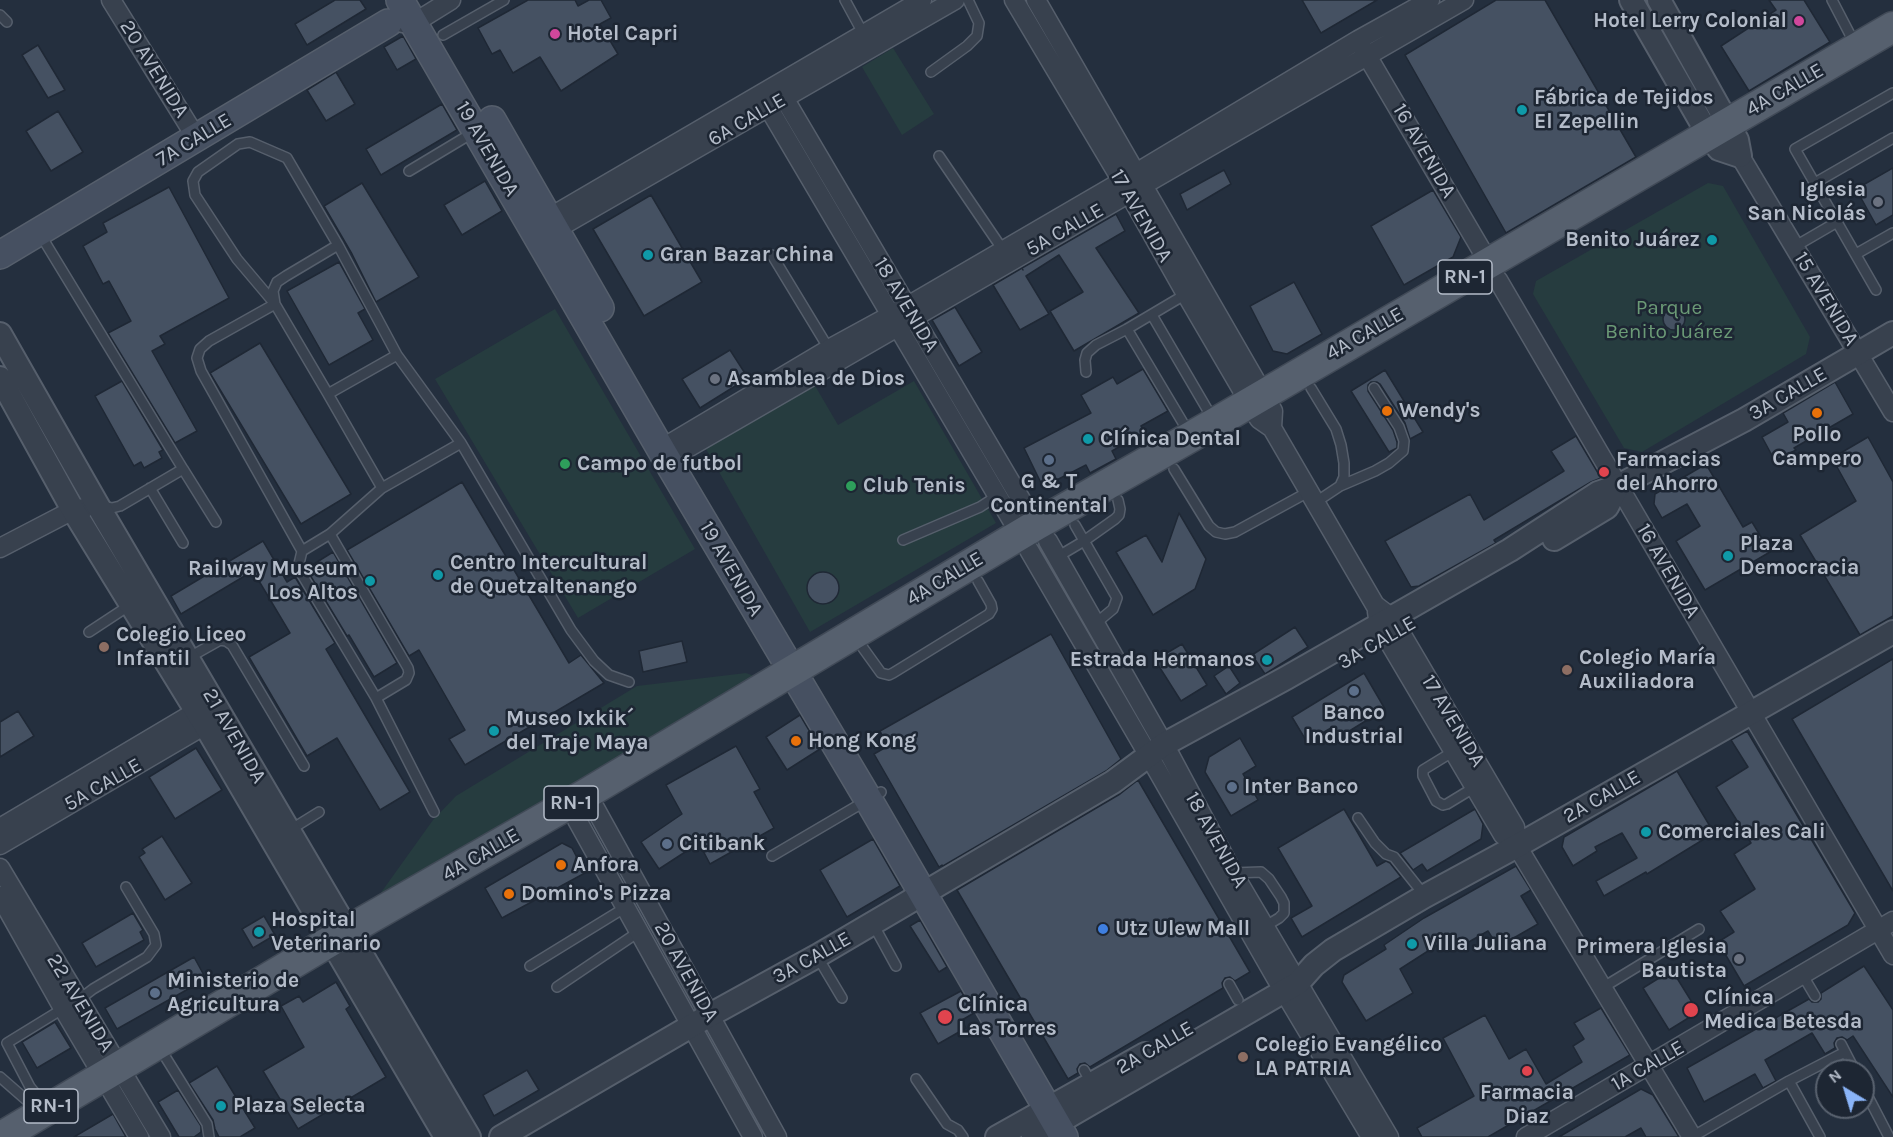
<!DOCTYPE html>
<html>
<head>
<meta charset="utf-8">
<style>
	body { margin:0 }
	#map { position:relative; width:1893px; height:1137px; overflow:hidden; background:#242f3e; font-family:Karla,sans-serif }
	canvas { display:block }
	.north { position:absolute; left:1815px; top:1059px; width:60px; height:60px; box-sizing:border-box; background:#1d2633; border:2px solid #59626f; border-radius:50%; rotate:322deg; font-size:16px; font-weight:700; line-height:24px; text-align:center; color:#b4bcc9 }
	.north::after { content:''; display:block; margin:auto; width:21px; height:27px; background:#8ab4f8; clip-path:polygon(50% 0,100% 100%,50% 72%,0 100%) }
</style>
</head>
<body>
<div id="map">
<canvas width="1893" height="1137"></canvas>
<div class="north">N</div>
</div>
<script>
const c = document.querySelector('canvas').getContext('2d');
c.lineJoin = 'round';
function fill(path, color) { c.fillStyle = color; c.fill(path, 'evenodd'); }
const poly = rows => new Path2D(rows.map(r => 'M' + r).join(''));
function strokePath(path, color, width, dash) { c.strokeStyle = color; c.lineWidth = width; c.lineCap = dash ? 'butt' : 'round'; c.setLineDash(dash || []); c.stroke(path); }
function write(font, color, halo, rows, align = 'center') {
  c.font = font + ' Karla,sans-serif'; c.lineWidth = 5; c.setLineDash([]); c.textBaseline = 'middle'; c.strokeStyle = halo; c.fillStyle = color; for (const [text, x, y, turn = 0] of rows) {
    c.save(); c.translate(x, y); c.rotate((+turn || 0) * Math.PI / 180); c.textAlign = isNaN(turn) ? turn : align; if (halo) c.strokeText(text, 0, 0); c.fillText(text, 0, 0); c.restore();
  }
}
fill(poly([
	[893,48,934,114,902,135,862,67],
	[1708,183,1723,186,1810,337,1806,354,1642,452,1624,448,1533,294,1536,281],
	[555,309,695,549,578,618,435,379],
	[914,381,996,523,810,632,706,449,814,384,838,425],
	[746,673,754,676,753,680,375,901,433,820,456,796,637,686]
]), '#263c3f');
const building = poly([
	[335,0,360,0,366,9,307,45,295,24,335,0],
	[528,0,575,0,578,6,589,0,601,0,611,18,600,24,618,54,561,91,540,57,513,73,500,50,492,54,478,28,528,0],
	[1302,0,1377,0,1321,33,1302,0],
	[1496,0,1545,0,1636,157,1506,233,1405,55,1496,0],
	[1769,0,1804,0,1830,42,1749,91,1721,46,1776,10,1769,0],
	[403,36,416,59,397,70,384,47,403,36],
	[38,45,65,90,48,98,22,55,38,45],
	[336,72,355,104,326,121,307,90,336,72],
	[442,104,457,130,381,175,366,149,442,104],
	[58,111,83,152,51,171,26,131,58,111],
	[1893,168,1893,215,1876,225,1856,189,1893,168],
	[1224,170,1231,184,1187,210,1180,194,1224,170],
	[485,181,502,211,462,235,444,205,485,181],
	[362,183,419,277,376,302,352,254,324,206,362,183],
	[169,187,229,298,160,336,165,344,152,351,197,431,175,443,108,333,131,321,109,281,103,284,83,246,107,232,103,223,169,187],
	[1433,190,1461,237,1453,257,1404,285,1371,226,1433,190],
	[651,195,702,282,644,316,593,229,651,195],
	[1116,214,1125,231,1096,248,1139,313,1074,351,1050,311,1083,292,1059,255,1026,276,1049,314,1020,330,993,285,1022,268,1023,270,1022,268,1116,214],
	[339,262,365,309,358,313,373,340,329,365,287,291,339,262],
	[1294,282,1322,334,1287,354,1273,351,1250,306,1294,282],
	[955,307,982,352,959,366,932,320,955,307],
	'1663 319a11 11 0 1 1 22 0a11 11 0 1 1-22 0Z',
	[260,343,351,494,301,524,210,373,260,343],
	[730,350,748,378,700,408,682,379,730,350],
	[1143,369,1168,411,1141,426,1145,432,1112,451,1116,459,1090,473,1086,465,1043,487,1024,448,1091,413,1081,395,1113,377,1117,384,1143,369],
	[1385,370,1423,432,1410,439,1405,423,1380,384,1377,382,1371,382,1368,385,1368,391,1393,430,1397,442,1397,448,1389,452,1351,391,1385,370],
	[122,381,163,450,159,452,162,458,144,468,141,462,134,466,95,396,122,381],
	[1835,382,1853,414,1794,448,1796,450,1775,461,1762,437,1788,422,1783,413,1835,382],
	[1576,436,1601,478,1591,482,1494,540,1496,543,1419,586,1411,587,1385,541,1470,494,1484,520,1564,471,1551,451,1576,436],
	[1868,437,1893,482,1893,616,1860,635,1800,535,1856,501,1832,458,1868,437],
	[1706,464,1743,527,1752,522,1770,552,1705,590,1676,541,1700,526,1687,504,1662,518,1654,504,1655,494,1706,464],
	[462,482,569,663,581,655,604,683,465,765,449,739,465,730,419,650,409,656,347,550,462,482],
	[1179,513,1206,559,1195,589,1153,615,1116,552,1146,535,1162,562,1179,513],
	[263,541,287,582,295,577,335,643,326,649,410,792,380,810,337,738,307,756,249,657,290,633,253,571,181,614,171,596,263,541],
	[333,552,397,663,374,677,349,635,347,636,307,570,310,568,309,567,333,552],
	'807 588a16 16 0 1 1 32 0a16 16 0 1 1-32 0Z',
	[1295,627,1308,647,1265,674,1252,655,1295,627],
	[1051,634,1121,759,1106,771,943,866,942,865,939,867,874,754,888,746,880,731,1051,634],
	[682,641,687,662,643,672,639,651,682,641],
	[1182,644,1207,685,1181,701,1155,660,1182,644],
	[1893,659,1893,891,1792,719,1893,659],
	[1229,666,1240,683,1226,694,1214,676,1229,666],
	[1364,673,1385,709,1338,738,1331,728,1307,742,1292,717,1364,673],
	[18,711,34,736,0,757,0,722,18,711],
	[800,715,820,749,787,770,766,737,800,715],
	[1747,731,1855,913,1848,925,1744,986,1718,942,1734,932,1720,911,1755,889,1734,854,1751,843,1716,787,1748,767,1731,740,1747,731],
	[1240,738,1256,766,1243,774,1258,800,1231,816,1205,772,1209,757,1240,738],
	[736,746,760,789,754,792,774,828,710,864,699,843,659,869,641,842,682,814,666,785,736,746],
	[196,748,222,790,175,819,149,777,196,748],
	[1677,771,1714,833,1647,874,1646,872,1604,896,1596,881,1637,858,1622,833,1595,847,1597,851,1573,866,1562,847,1564,837,1677,771],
	[1138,780,1250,972,1235,981,1230,977,1225,978,1222,983,1223,988,1090,1067,1085,1063,1080,1064,1077,1069,1078,1073,1068,1079,957,890,1120,794,1138,780],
	[1344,809,1377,866,1386,861,1390,863,1401,877,1302,937,1291,918,1312,906,1278,848,1344,809],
	[1475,809,1483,824,1481,839,1427,871,1422,864,1413,870,1400,853,1475,809],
	[162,836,192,883,165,900,139,857,145,853,142,849,162,836],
	[873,839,900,886,847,917,820,870,873,839],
	[562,843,572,848,585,873,502,918,485,888,562,843],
	[1516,866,1531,890,1521,896,1538,924,1498,947,1488,931,1460,947,1453,935,1400,969,1413,993,1366,1021,1342,982,1344,975,1386,949,1384,945,1424,918,1516,866],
	[133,913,143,930,140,932,144,940,96,967,82,943,133,913],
	[264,916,275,935,253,948,242,929,264,916],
	[920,920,947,967,939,972,910,926,920,920],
	[194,957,206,979,117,1029,105,1008,194,957],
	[1864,966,1893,1010,1893,1097,1853,1036,1847,1040,1842,1037,1837,1038,1834,1043,1835,1048,1825,1054,1812,1033,1765,1060,1776,1081,1763,1088,1755,1074,1704,1102,1687,1068,1809,999,1812,1002,1818,1002,1821,999,1821,993,1864,966],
	[1672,970,1698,1012,1669,1030,1643,988,1672,970],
	[336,982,350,1006,346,1009,386,1077,298,1129,263,1071,304,1047,281,1006,299,996,303,1002,336,982],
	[961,991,974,1013,962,1020,966,1028,938,1044,920,1013,961,991],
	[1601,1008,1630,1055,1488,1137,1422,1137,1417,1128,1474,1096,1443,1038,1485,1015,1509,1059,1526,1049,1546,1084,1582,1062,1573,1046,1584,1039,1574,1023,1601,1008],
	[55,1022,71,1048,37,1068,22,1042,55,1022],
	[217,1066,255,1128,240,1137,219,1137,215,1129,213,1120,189,1083,217,1066],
	[527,1070,539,1090,494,1116,483,1095,527,1070],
	[1641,1089,1653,1095,1679,1137,1646,1137,1641,1128,1625,1137,1559,1137,1641,1089],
	[178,1090,201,1126,201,1132,194,1137,179,1137,158,1102,178,1090],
	[113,1114,126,1137,74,1137,113,1114]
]);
fill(building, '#455162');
strokePath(building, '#1f2835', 1.5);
const service = poly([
	[845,0,864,35],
	[1832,0,1856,46],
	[0,15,7,22],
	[443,35,504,0],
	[931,72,967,46,977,36,979,23,968,0],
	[939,156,1003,250],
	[409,171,474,132],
	[1815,183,1893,138],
	[40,234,183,469],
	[338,245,286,276,277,282,273,291,275,304,209,341,200,349,197,358,201,371,302,551,298,568,376,698,434,812],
	[1794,247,1837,222],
	[1856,254,1893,233],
	[772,255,829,349],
	[1876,290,1795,149,1893,93],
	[1152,315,1214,421],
	[1127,329,1189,433],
	[397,355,328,394,275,304,237,259,195,195,193,181,198,172,238,144,250,142,287,158,338,245,397,355,461,443,571,630,594,661,609,675,629,682],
	[1086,372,1085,360,1087,353,1096,345,1127,329,1186,294],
	[1311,388,1336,429,1341,445,1344,463,1344,477,1340,486,1316,502],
	[328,394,382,488,461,443],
	[1174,469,1209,526,1216,532,1225,534,1235,532,1310,491],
	[1340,486,1375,471,1389,463,1403,451,1404,441,1399,427,1374,388],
	[150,488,183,543],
	[100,506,112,508,120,506,183,469,216,522],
	[1075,525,1117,598,1113,609,1095,624],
	[330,534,408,668,409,673,406,680,376,698],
	[903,540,980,507,997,496],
	[302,551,330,534,382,488],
	[1057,557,1084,541,1115,519,1119,515,1120,509,1118,500],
	[89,632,130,605],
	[863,648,881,673,889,675,893,673,989,614,992,609,991,604,978,581],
	[188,658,220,640,226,641,232,645,304,766],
	[1454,751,1423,770,1423,776,1436,801,1443,805,1447,804,1475,787],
	[1358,818,1375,843,1386,854,1394,857,1425,896],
	[290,830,319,812],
	[772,856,881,792],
	[1233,873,1261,872,1269,879,1281,897,1284,903,1284,913,1279,918,1264,927],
	[873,924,896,966],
	[817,956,842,998],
	[530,966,626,907],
	[1802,974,1815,996],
	[1229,984,1238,1000],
	[557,987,640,931],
	[1602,988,1699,929],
	[76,1002,93,989,147,957,156,945,154,934,126,887],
	[1841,1044,1855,1071],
	[166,1058,207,1124,209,1137],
	[1084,1070,1092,1084],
	[0,1077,39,1111],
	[916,1079,947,1124,958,1130,963,1137],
	[1789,1081,1820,1137],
	[1863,1087,1889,1137],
	[46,1106,30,1087,7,1043,64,1008],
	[1692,1137,1789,1081,1845,1052]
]);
const minor = poly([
	[111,0,197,139],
	[1014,0,1129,193,1186,294,1259,419,1272,428,1375,605,1392,618,1515,827,1517,846],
	[1036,0,1273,411,1272,428],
	[402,23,414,23,451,0],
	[1362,47,1489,263],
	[777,86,1036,525],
	[761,95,1020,534],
	[1740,156,1893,412],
	[540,223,922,0],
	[546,235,955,0],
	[1498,280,1893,955],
	[661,449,829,349,906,307,1136,173,1358,40,1430,0],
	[667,460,1464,0],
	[1048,541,1171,757,1233,873,1389,1137],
	[0,548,73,510,85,508],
	[1029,550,1156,768,1276,978,1371,1137],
	[1377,612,1379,625,1503,835,1517,846,1692,1137],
	[595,808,777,1137],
	[577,820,753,1137],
	[0,828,197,711],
	[0,845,205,725],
	[0,868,161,1137],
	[0,896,63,1008,139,1137],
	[1526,1137,1893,921]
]);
const tertiary = poly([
	[1631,0,1708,134,1719,149,1740,156,1737,140,1659,0],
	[0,334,98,506,469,1137],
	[0,378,73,510,205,725,446,1137],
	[1554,539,1607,507,1618,486],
	[501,1137,710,1015,817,956,1113,782,1163,745,1286,678,1510,550,1598,493,1618,486,1744,420,1893,333],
	[997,1137,1145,1054],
	[1033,1137,1298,983,1314,965,1333,950,1425,896,1517,846,1893,632]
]);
const secondary = poly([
	[400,0,667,460,868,799,1064,1137],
	[492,120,600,308],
	[0,255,388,23]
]);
const primary = poly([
	[1,1137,349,930,586,794,1036,525,1215,423,1893,27]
]);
strokePath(service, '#565f6c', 12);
strokePath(minor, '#565f6c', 21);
strokePath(tertiary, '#565f6c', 26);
strokePath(secondary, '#565f6c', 30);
strokePath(primary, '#414a57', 33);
strokePath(service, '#38414e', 9);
strokePath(minor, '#38414e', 18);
strokePath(tertiary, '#38414e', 22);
strokePath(secondary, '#465061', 27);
strokePath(primary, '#56606e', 30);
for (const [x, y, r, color] of [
	[1799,21,6,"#d1479c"],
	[555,34,6,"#d1479c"],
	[1522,110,6,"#0f9aa8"],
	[1878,202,6,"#6b7280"],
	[1712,240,6,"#0f9aa8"],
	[648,255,6,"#0f9aa8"],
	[715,379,6,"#6b7280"],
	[1387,411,6,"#e8710a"],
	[1817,413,6,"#e8710a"],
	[1088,439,6,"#0f9aa8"],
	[1049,460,6,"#5c6f8a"],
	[565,464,6,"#2e9e5b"],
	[1604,472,6,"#e0444e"],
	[851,486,6,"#2e9e5b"],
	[1728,556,6,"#0f9aa8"],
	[438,575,6,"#0f9aa8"],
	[370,581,6,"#0f9aa8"],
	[104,647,6,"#8d6e63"],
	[1267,660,6,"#0f9aa8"],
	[1567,670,6,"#8d6e63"],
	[1354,691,6,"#5c6f8a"],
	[494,731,6,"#0f9aa8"],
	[796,741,6,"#e8710a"],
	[1232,787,6,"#5c6f8a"],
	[1646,832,6,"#0f9aa8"],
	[667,844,6,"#5c6f8a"],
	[561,865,6,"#e8710a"],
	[509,894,6,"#e8710a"],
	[1103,929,6,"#3f7fe0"],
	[259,932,6,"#0f9aa8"],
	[1412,944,6,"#0f9aa8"],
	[1739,959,6,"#6b7280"],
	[155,993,6,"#5c6f8a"],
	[1691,1010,8,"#e0444e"],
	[945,1017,8,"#e0444e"],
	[1243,1057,6,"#8d6e63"],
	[1527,1071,6,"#e0444e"],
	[221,1106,6,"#0f9aa8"]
]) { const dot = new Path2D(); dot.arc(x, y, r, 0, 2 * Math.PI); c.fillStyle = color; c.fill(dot); strokePath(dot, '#1d2633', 2); }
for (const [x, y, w] of [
	[1465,277,54],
	[571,803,54],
	[51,1106,54]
]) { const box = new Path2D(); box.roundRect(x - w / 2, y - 17, w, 34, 4.5); c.fillStyle = '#1d2633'; c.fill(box); strokePath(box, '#b4bcc9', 1.5); }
write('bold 20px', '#b4bcc9', null, [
	["RN-1",1465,277],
	["RN-1",571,803],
	["RN-1",51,1106]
]);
write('bold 21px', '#b4bcc9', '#1d2633', [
	["Hotel Lerry Colonial",1787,21,"right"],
	["Hotel Capri",567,34],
	["Fábrica de Tejidos",1534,98],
	["El Zepellin",1534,122],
	["Iglesia",1866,190,"right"],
	["San Nicolás",1866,214,"right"],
	["Benito Juárez",1700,240,"right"],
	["Gran Bazar China",660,255],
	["Asamblea de Dios",727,379],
	["Wendy's",1399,411],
	["Pollo",1817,435,"center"],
	["Campero",1817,459,"center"],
	["Clínica Dental",1100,439],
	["Farmacias",1616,460],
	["del Ahorro",1616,484],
	["Campo de futbol",577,464],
	["G & T",1049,482,"center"],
	["Continental",1049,506,"center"],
	["Club Tenis",863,486],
	["Plaza",1740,544],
	["Democracia",1740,568],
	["Centro Intercultural",450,563],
	["de Quetzaltenango",450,587],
	["Railway Museum",358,569,"right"],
	["Los Altos",358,593,"right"],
	["Colegio Liceo",116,635],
	["Infantil",116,659],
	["Colegio María",1579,658],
	["Auxiliadora",1579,682],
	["Estrada Hermanos",1255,660,"right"],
	["Banco",1354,713,"center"],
	["Industrial",1354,737,"center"],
	["Museo Ixkik´",506,719],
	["del Traje Maya",506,743],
	["Hong Kong",808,741],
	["Inter Banco",1244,787],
	["Comerciales Cali",1658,832],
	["Citibank",679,844],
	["Anfora",573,865],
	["Domino's Pizza",521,894],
	["Hospital",271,920],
	["Veterinario",271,944],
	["Utz Ulew Mall",1115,929],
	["Villa Juliana",1424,944],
	["Primera Iglesia",1727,947,"right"],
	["Bautista",1727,971,"right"],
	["Ministerio de",167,981],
	["Agricultura",167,1005],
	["Clínica",1704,998],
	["Medica Betesda",1704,1022],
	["Clínica",958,1005],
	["Las Torres",958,1029],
	["Colegio Evangélico",1255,1045],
	["LA PATRIA",1255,1069],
	["Farmacia",1527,1093,"center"],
	["Diaz",1527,1117,"center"],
	["Plaza Selecta",233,1106]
], 'left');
write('21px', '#b4bcc9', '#1d2633', [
	["20 AVENIDA",154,69,58],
	["4A CALLE",1785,90,-30],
	["6A CALLE",747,120,-30],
	["7A CALLE",194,140,-31],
	["19 AVENIDA",487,149,60],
	["16 AVENIDA",1424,151,60],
	["17 AVENIDA",1141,216,60],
	["5A CALLE",1065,230,-30],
	["15 AVENIDA",1826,299,59],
	["18 AVENIDA",906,305,59],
	["4A CALLE",1365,334,-30],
	["3A CALLE",1788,394,-30],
	["19 AVENIDA",731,569,60],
	["16 AVENIDA",1668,571,60],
	["4A CALLE",945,579,-31],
	["3A CALLE",1377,643,-30],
	["17 AVENIDA",1453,721,59],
	["21 AVENIDA",234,736,60],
	["5A CALLE",103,785,-30],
	["2A CALLE",1602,797,-30],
	["18 AVENIDA",1216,840,61],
	["4A CALLE",481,855,-30],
	["3A CALLE",812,958,-29],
	["20 AVENIDA",686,972,61],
	["22 AVENIDA",80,1003,59],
	["2A CALLE",1155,1048,-30],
	["1A CALLE",1648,1066,-30]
]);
write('21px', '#6b9a76', '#1d2633', [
	["Parque",1669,308],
	["Benito Juárez",1669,332]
]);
</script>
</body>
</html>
